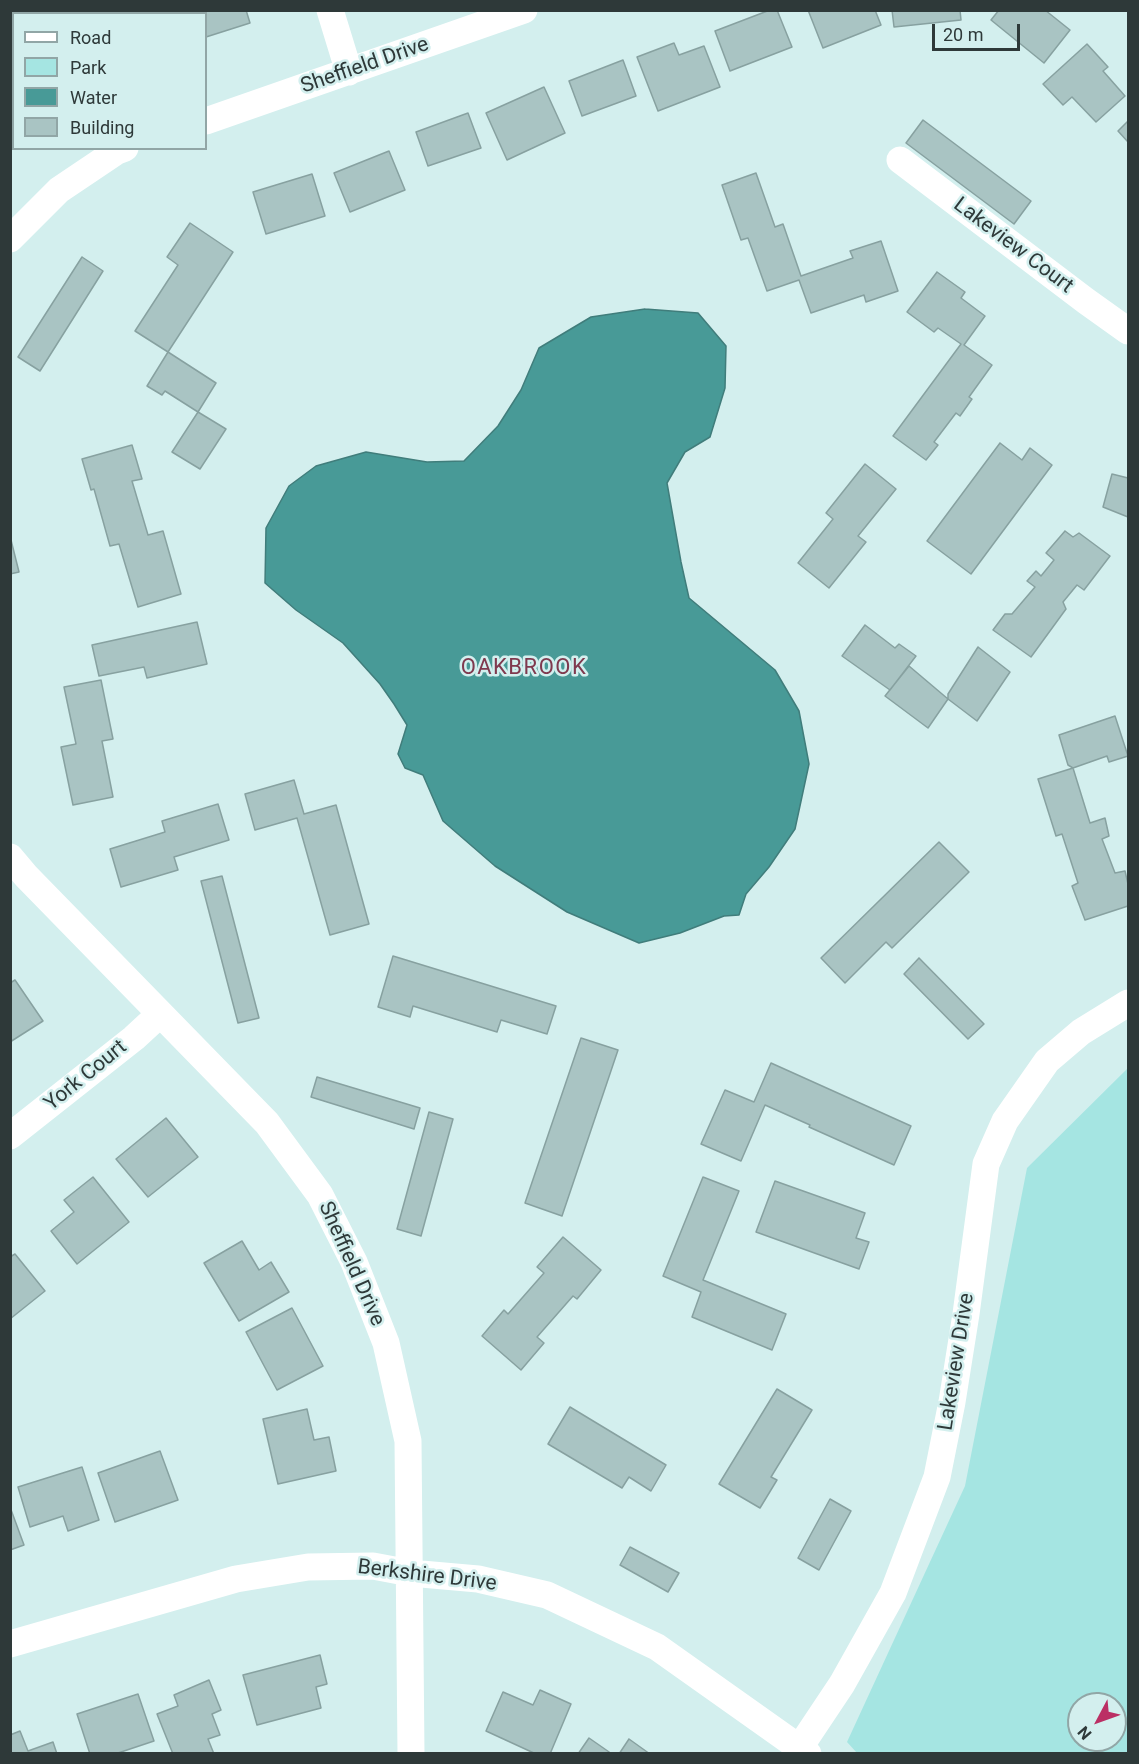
<!DOCTYPE html>
<html>
<head>
<meta charset="utf-8">
<style>
	body { margin:0 }
	#map { position:relative; width:1139px; height:1764px; overflow:hidden; background:#d3efee; font-family:Roboto,sans-serif }
	canvas { display:block }
	.frame { position:absolute; inset:0; border:12px solid #2e3939; pointer-events:none }
	.legend { position:absolute; left:12px; top:12px; width:195px; height:138px; box-sizing:border-box; background:#d3efee; border:2px solid #91a6a6; margin:0; padding:8px 10px; list-style:none; font-size:18px; color:#2e3939 }
	.legend li { display:flex; align-items:center; gap:12px; height:30px }
	.legend b { width:30px; border:2px solid #91a6a6 }
	.north { position:absolute; left:1067px; top:1692px; width:60px; height:60px; box-sizing:border-box; background:#d3efee; border:2px solid #91a6a6; border-radius:50%; rotate:229deg; font-size:16px; font-weight:700; line-height:24px; text-align:center; color:#2e3939 }
	.north::after { content:''; display:block; margin:auto; width:21px; height:27px; background:#bb2f64; clip-path:polygon(50% 0,100% 100%,50% 72%,0 100%) }
	.scale { position:absolute; left:932px; top:24px; width:88px; height:27px; box-sizing:border-box; border:3px solid #2e3939; border-top:0; padding-left:8px; font-size:18px; line-height:21px; white-space:nowrap; color:#2e3939; -webkit-text-stroke:4px #d3efee; paint-order:stroke }
</style>
</head>
<body>
<div id="map">
<canvas width="1139" height="1764"></canvas>
<div class="frame"></div>
<ul class="legend">
<li><b style="height:8px;background:#fff"></b>Road</li>
<li><b style="height:16px;background:#a5e5e2"></b>Park</li>
<li><b style="height:16px;background:#489a97"></b>Water</li>
<li><b style="height:16px;background:#a9c4c3"></b>Building</li>
</ul>
<div class="north">N</div>
<div class="scale">20 m</div>
</div>
<script>
const c = document.querySelector('canvas').getContext('2d');
c.lineJoin = 'round';
function fill(path, color) { c.fillStyle = color; c.fill(path, 'evenodd'); }
const poly = rows => new Path2D(rows.map(r => 'M' + r).join(''));
function strokePath(path, color, width, dash) { c.strokeStyle = color; c.lineWidth = width; c.lineCap = dash ? 'butt' : 'round'; c.setLineDash(dash || []); c.stroke(path); }
function write(font, color, halo, rows, align = 'center') {
  c.font = font + ' Roboto,sans-serif'; c.lineWidth = 5; c.setLineDash([]); c.textBaseline = 'middle'; c.strokeStyle = halo; c.fillStyle = color; for (const [text, x, y, turn = 0] of rows) {
    c.save(); c.translate(x, y); c.rotate((+turn || 0) * Math.PI / 180); c.textAlign = isNaN(turn) ? turn : align; if (halo) c.strokeText(text, 0, 0); c.fillText(text, 0, 0); c.restore();
  }
}
fill(poly([
	[1128,1068,1128,1753,857,1753,847,1742,965,1486,1027,1168],
	[1079,1704,1115,1704,1115,1740,1079,1740]
]), '#a5e5e2');
const water = poly([
	[645,309,698,313,726,346,725,388,710,437,685,452,667,483,681,562,689,598,775,670,799,711,809,764,795,829,769,867,746,894,739,915,724,916,680,933,639,943,567,912,495,866,443,821,423,775,405,768,398,754,407,725,394,704,380,684,343,643,296,610,265,583,266,528,289,486,316,466,366,452,427,462,464,461,498,426,521,390,539,348,591,317,645,309]
]);
fill(water, '#489a97');
strokePath(water, '#407d7b', 1.5);
const building = poly([
	[182,10,246,10,250,23,206,37,206,14,183,14,182,10],
	[770,10,777,10,792,47,730,71,715,31,770,10],
	[808,10,875,10,881,25,823,48,808,10],
	[892,10,960,10,961,20,894,27,892,10],
	[999,10,1045,10,1070,30,1044,63,991,20,999,10],
	[674,43,679,55,704,46,720,87,658,111,637,57,674,43],
	[1087,44,1108,67,1103,71,1125,96,1096,122,1072,97,1063,105,1043,84,1087,44],
	[623,60,636,96,582,116,569,81,623,60],
	[14,69,14,100,10,91,10,70,14,69],
	[544,87,565,133,507,160,486,113,544,87],
	[468,113,481,148,428,166,416,132,468,113],
	[923,120,1031,201,1014,224,906,143,923,120],
	[1128,121,1128,142,1118,131,1128,121],
	[389,151,405,190,350,212,334,173,389,151],
	[756,173,775,227,783,224,801,276,853,258,850,251,881,241,898,291,866,302,864,295,811,313,799,280,767,291,748,238,741,240,722,185,756,173],
	[312,174,325,216,266,234,253,192,312,174],
	[190,223,233,252,168,352,135,331,178,265,167,257,190,223],
	[82,257,103,271,40,371,18,357,82,257],
	[937,272,965,292,961,298,985,316,964,345,992,365,969,397,972,399,960,416,956,413,934,442,938,445,926,460,893,436,961,344,938,328,934,332,907,312,937,272],
	[168,352,216,383,198,412,165,391,162,395,147,386,168,352],
	[198,412,226,429,200,469,172,452,198,412],
	[1000,443,1022,460,1030,448,1052,465,971,574,927,541,1000,443],
	[132,445,142,479,132,481,148,535,163,531,181,594,138,607,119,544,110,546,94,489,91,490,82,459,132,445],
	[865,464,896,489,858,536,866,542,829,588,798,563,833,519,826,513,865,464],
	[1112,474,1128,478,1128,517,1103,507,1112,474],
	[1065,531,1073,537,1079,533,1110,556,1084,590,1077,585,1063,602,1066,609,1031,657,993,630,1005,614,1012,614,1035,587,1027,581,1036,571,1041,576,1054,560,1046,553,1065,531],
	[10,536,19,572,10,574,10,536],
	[197,622,207,664,147,678,144,667,99,676,92,645,197,622],
	[865,625,895,648,899,644,916,656,890,690,842,656,865,625],
	[978,647,1010,672,977,721,948,699,948,694,978,647],
	[909,666,948,699,928,728,885,696,909,666],
	[101,680,113,739,102,741,113,797,73,805,61,747,76,744,64,687,101,680],
	[1115,716,1128,756,1109,762,1107,756,1073,768,1068,765,1059,735,1115,716],
	[1073,768,1090,823,1105,818,1109,836,1102,839,1115,873,1125,871,1128,884,1128,906,1085,920,1072,886,1078,883,1062,834,1056,836,1038,779,1073,768],
	[294,780,304,814,336,805,369,924,330,935,297,818,255,830,245,794,294,780],
	[218,804,229,840,174,857,178,870,121,887,110,849,165,832,162,821,218,804],
	[939,842,969,872,892,948,886,942,845,983,821,958,939,842],
	[222,876,259,1018,238,1023,201,881,222,876],
	[393,956,556,1006,547,1034,501,1020,497,1032,413,1006,410,1017,378,1007,393,956],
	[919,958,984,1024,968,1039,904,974,919,958],
	[15,980,43,1021,10,1042,10,983,15,980],
	[581,1038,618,1050,562,1216,525,1203,581,1038],
	[771,1063,911,1126,894,1165,809,1127,810,1125,765,1105,741,1161,701,1144,725,1090,754,1102,771,1063],
	[317,1077,420,1108,414,1129,311,1097,317,1077],
	[429,1112,453,1119,421,1236,397,1229,429,1112],
	[166,1118,198,1157,148,1197,116,1159,166,1118],
	[93,1177,129,1222,77,1264,51,1231,74,1212,64,1200,93,1177],
	[703,1177,739,1191,703,1280,786,1314,772,1350,692,1317,701,1292,663,1276,703,1177],
	[775,1181,865,1213,856,1238,869,1242,859,1269,756,1232,775,1181],
	[563,1237,601,1270,577,1299,573,1296,537,1337,544,1343,521,1370,482,1336,504,1310,508,1314,544,1273,537,1267,563,1237],
	[242,1241,259,1270,271,1262,289,1292,239,1321,204,1263,242,1241],
	[15,1254,45,1291,10,1319,10,1257,15,1254],
	[292,1308,323,1366,277,1390,246,1332,292,1308],
	[777,1389,812,1410,771,1477,777,1480,760,1508,719,1484,777,1389],
	[570,1407,666,1465,651,1491,629,1477,622,1488,548,1444,570,1407],
	[307,1409,314,1440,329,1437,336,1471,278,1484,263,1419,307,1409],
	[160,1451,178,1500,115,1522,98,1473,160,1451],
	[82,1467,99,1520,68,1531,63,1516,30,1527,18,1487,82,1467],
	[830,1499,851,1511,819,1570,798,1558,830,1499],
	[10,1507,24,1545,10,1550,10,1507],
	[630,1547,679,1573,668,1592,620,1565,630,1547],
	[320,1655,327,1684,316,1687,321,1708,257,1725,243,1675,320,1655],
	[209,1680,221,1710,212,1714,220,1735,208,1739,214,1754,173,1754,157,1714,178,1706,174,1695,209,1680],
	[540,1690,571,1704,550,1754,536,1754,486,1731,503,1692,533,1705,540,1690],
	[138,1694,154,1741,115,1754,90,1754,77,1714,138,1694],
	[20,1731,28,1751,53,1742,57,1754,10,1754,10,1735,20,1731],
	[589,1738,612,1754,578,1754,589,1738],
	[629,1739,650,1754,619,1754,629,1739]
]);
fill(building, '#a9c4c3');
strokePath(building, '#87a1a0', 1.5);
strokePath(poly([
	[330,10,349,72],
	[206,121,524,10],
	[900,160,1086,301,1128,331],
	[10,239,59,190,117,151,125,148],
	[10,857,26,876,267,1123,320,1195,354,1262,386,1343,408,1441,411,1754],
	[10,1136,134,1038,160,1014],
	[10,1644,236,1579,308,1567,373,1566,410,1573,478,1579,547,1595,657,1647,808,1754],
	[800,1747,842,1684,893,1593,937,1477,952,1402,966,1314,986,1164,1005,1121,1047,1061,1081,1032,1128,1003]
]), '#fff', 27);
write('21px', '#2e3939', '#d3efee', [
	["Sheffield Drive",365,66,-19],
	["Lakeview Court",1013,246,37],
	["York Court",86,1076,-39],
	["Sheffield Drive",351,1264,66],
	["Lakeview Drive",957,1362,-81],
	["Berkshire Drive",427,1576,7]
]);
c.letterSpacing = '1.5px';
write('22px', '#7f394e', '#d3efee', [
	["OAKBROOK",524,668]
]);
c.letterSpacing = '0px';
</script>
</body>
</html>
